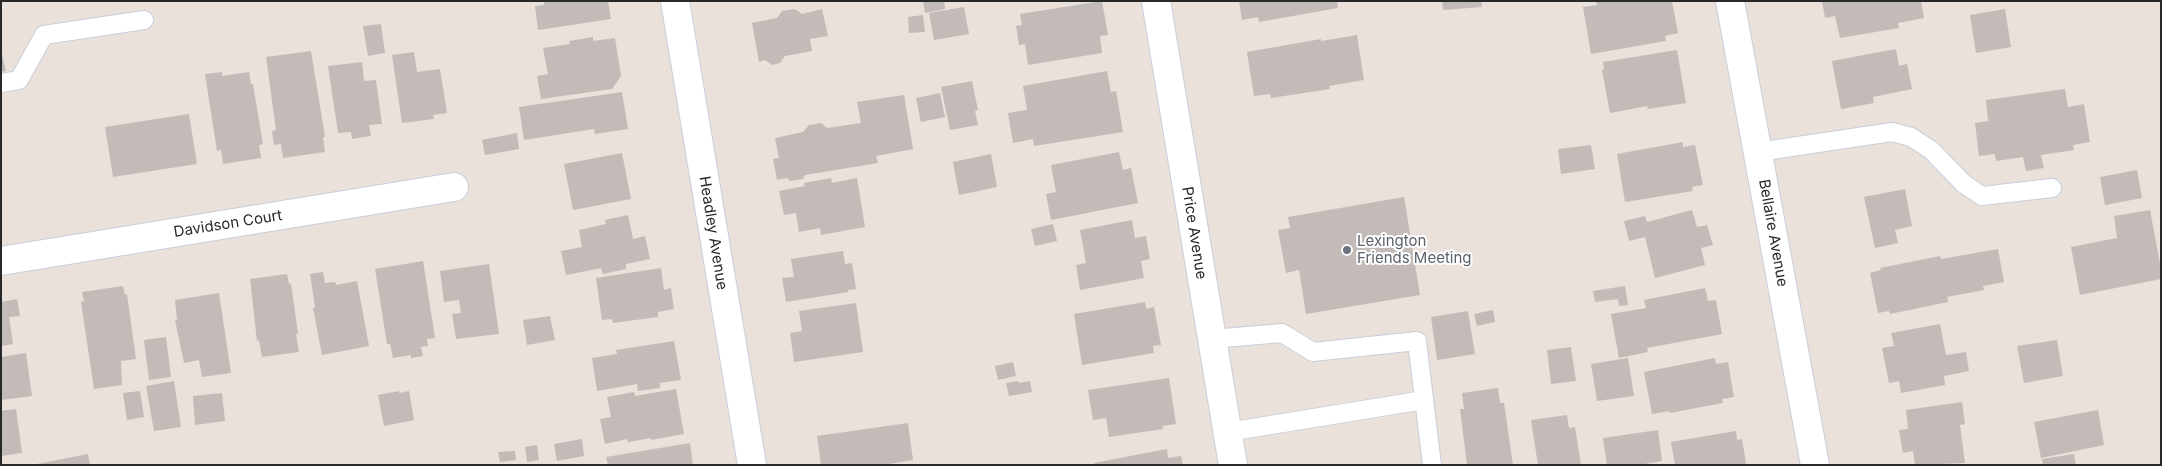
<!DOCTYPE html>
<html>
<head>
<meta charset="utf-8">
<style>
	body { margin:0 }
	#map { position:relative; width:2162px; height:466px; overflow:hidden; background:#e9e1da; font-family:Inter,sans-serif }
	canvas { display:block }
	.frame { position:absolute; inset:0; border:2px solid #282828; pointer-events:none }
</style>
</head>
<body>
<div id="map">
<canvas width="2162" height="466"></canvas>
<div class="frame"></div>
</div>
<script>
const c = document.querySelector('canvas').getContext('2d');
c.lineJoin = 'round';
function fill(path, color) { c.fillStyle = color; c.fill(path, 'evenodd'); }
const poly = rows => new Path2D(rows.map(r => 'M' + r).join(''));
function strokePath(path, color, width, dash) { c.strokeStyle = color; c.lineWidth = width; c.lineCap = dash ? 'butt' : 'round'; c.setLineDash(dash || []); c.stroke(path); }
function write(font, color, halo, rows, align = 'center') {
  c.font = font + ' Inter,sans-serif'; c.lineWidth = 4; c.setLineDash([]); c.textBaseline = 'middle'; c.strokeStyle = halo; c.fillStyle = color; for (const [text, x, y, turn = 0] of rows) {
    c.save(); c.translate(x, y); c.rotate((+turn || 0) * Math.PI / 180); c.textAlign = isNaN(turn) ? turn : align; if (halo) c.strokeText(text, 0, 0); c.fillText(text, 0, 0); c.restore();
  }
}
fill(poly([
	[544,1,608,1,611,19,538,30,535,6,544,5],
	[923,1,944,1,945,9,925,13],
	[1102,1,1108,35,1100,36,1102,53,1028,65,1025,44,1019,45,1016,26,1022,25,1020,14],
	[1239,1,1337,1,1338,8,1259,22,1258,17,1242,20],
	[1442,1,1481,1,1482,7,1443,10],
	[1596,1,1672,1,1678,33,1665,36,1666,41,1591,54,1583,7,1597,5],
	[1822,1,1921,1,1924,18,1898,23,1899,28,1840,38,1835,16,1825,18],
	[964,7,969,34,934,40,929,13],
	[795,9,802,14,822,9,828,36,810,39,812,51,785,56,780,63,772,65,765,60,759,62,752,23,777,18,782,11],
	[2005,9,2011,47,1976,53,1970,15],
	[923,15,925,32,909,33,908,17],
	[381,24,385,53,368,56,363,26],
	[1357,35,1364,80,1329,86,1330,89,1271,98,1270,94,1254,96,1247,52,1321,39,1321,41],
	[593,37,593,41,615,38,621,76,612,89,541,99,537,76,548,74,543,48,570,44,569,41],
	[1896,49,1899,66,1907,64,1912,89,1873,97,1874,103,1841,109,1832,61],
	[1,50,6,71,1,72],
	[1677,50,1686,103,1648,109,1647,106,1610,113,1602,70,1604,70,1603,62],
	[311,51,325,137,323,137,325,152,283,158,281,144,274,145,272,131,276,130,266,57],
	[414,52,417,72,440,69,447,113,433,115,434,119,402,123,392,55],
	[362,62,364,81,376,80,382,124,369,125,371,136,352,139,351,132,338,133,328,66],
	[1107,71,1111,92,1116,91,1123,132,1034,146,1033,139,1013,143,1008,113,1027,110,1023,86],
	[222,72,222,76,249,72,251,84,253,84,263,144,259,145,261,158,223,164,221,150,217,151,205,74],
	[972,81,978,110,975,111,978,125,950,130,941,87],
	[2065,89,2068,107,2084,104,2090,142,2073,145,2074,150,2041,155,2044,168,2026,171,2023,157,1996,161,1995,154,1979,156,1975,123,1988,121,1986,100],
	[622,92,628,129,595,134,594,129,524,140,519,107],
	[940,93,945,117,921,122,916,98],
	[904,95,913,149,876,156,878,163,805,175,803,179,790,181,787,178,777,180,773,159,779,158,775,138,803,132,809,125,821,123,827,128,861,123,857,102],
	[189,114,197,164,113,177,105,127],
	[517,133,519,149,485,155,482,140],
	[1683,142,1683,147,1695,145,1703,185,1692,187,1693,191,1625,202,1617,154],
	[1591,145,1595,169,1561,174,1558,149],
	[1119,152,1123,170,1131,168,1138,203,1051,220,1046,194,1056,192,1051,165],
	[622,153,631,199,573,210,564,164],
	[991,154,997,187,959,195,953,162],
	[2137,170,2142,198,2105,205,2100,177],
	[831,178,832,183,857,178,865,227,821,235,820,228,799,232,796,213,784,215,779,191,805,186,804,183],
	[1905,189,1912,226,1895,230,1898,243,1875,248,1864,197],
	[1404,197,1420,295,1306,314,1299,270,1286,273,1278,230,1290,228,1288,217],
	[1692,210,1697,227,1707,225,1713,245,1701,248,1705,265,1655,278,1645,237,1629,241,1624,221,1645,216,1647,222],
	[2150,210,2161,269,2161,279,2080,295,2071,247,2117,238,2114,216],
	[628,215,633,239,645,236,650,259,626,264,626,269,603,274,601,268,566,275,561,251,582,247,579,230,606,224,605,220],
	[1132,220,1135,238,1146,236,1150,259,1141,261,1144,278,1080,290,1076,265,1086,263,1080,230],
	[1053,224,1057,241,1035,246,1031,229],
	[1998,249,2004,282,1983,286,1984,290,1947,297,1948,302,1890,314,1889,311,1878,313,1870,273,1881,270,1880,268,1940,256,1941,259],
	[843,251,845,264,852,263,856,289,848,290,848,292,786,302,782,278,794,277,791,259],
	[423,261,435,338,427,339,428,346,421,347,423,356,411,358,411,355,393,358,390,344,387,344,375,269],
	[489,264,499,334,456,339,452,314,461,313,459,300,444,302,440,271],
	[661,268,664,290,671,288,674,309,658,312,658,317,613,323,612,319,602,320,596,278],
	[323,272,325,283,335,282,336,285,357,281,369,346,322,355,313,308,315,307,310,274],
	[287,274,289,284,291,283,298,334,296,334,299,352,262,357,259,340,257,341,250,279],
	[123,286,125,295,127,294,136,359,121,361,122,385,94,389,81,302,84,301,82,292],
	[1625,286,1628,305,1619,306,1618,299,1595,302,1593,291],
	[1705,288,1708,301,1716,300,1722,334,1647,348,1648,352,1619,358,1611,314,1646,308,1644,300],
	[219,293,231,373,202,377,199,360,184,363,175,320,177,320,175,300],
	[17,299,20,316,9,317,13,344,1,346,1,302],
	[1145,302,1146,309,1154,307,1161,345,1153,346,1154,353,1082,365,1074,314],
	[856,303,863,352,794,362,790,333,802,331,799,311],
	[1493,310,1495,322,1477,326,1474,314],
	[1468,311,1475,354,1437,360,1431,317],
	[550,316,555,340,527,345,523,320],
	[1940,324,1946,355,1966,352,1969,371,1944,376,1945,385,1901,393,1899,381,1889,383,1882,348,1894,346,1891,333],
	[166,337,171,377,149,380,144,340],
	[2057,340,2063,376,2024,383,2017,346],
	[674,341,681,380,660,383,660,388,638,391,637,384,597,391,592,358,617,354,616,350],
	[1571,347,1576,381,1551,384,1547,350],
	[26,353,32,396,1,400,1,357],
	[1628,358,1634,396,1597,401,1591,364],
	[1715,358,1716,364,1728,362,1734,397,1722,399,1723,403,1670,413,1669,411,1652,414,1644,372],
	[1013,362,1016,376,998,380,995,366],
	[1169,378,1176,424,1162,426,1163,429,1109,437,1106,418,1093,420,1088,390],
	[174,381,181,427,154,431,146,386],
	[1018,381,1019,383,1030,381,1032,392,1009,396,1006,383],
	[1498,388,1500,403,1504,403,1513,465,1467,465,1460,409,1464,409,1462,393],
	[676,389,684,434,651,440,651,438,628,442,627,439,605,444,600,419,611,417,607,397,634,392,635,396],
	[140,391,144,417,127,420,123,393],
	[399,391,399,393,409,391,414,420,384,426,378,395],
	[222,393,225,421,195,425,193,396],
	[1962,402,1965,424,1960,425,1965,463,1915,465,1913,451,1903,453,1899,430,1908,429,1906,410],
	[16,409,22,453,1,456,1,411],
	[2098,410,2104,445,2041,458,2034,422],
	[1567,415,1569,428,1575,427,1581,465,1538,465,1531,420],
	[908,423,913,460,883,465,821,465,817,436],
	[1658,430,1662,461,1639,465,1607,465,1603,438],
	[1736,431,1737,440,1742,439,1746,463,1744,465,1675,465,1671,442],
	[582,439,584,456,557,461,554,444],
	[690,443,693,465,608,465,606,457],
	[537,445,539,460,527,462,525,447],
	[1167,449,1168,458,1181,456,1183,465,1095,465,1094,463],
	[515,451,516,460,500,462,498,452],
	[88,454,90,465,37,465,37,464],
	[2074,454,2076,465,2043,465,2042,459]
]), '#c2bbb7');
const lane = poly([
	[1,83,19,80,44,35,144,20],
	[1758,152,1892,132,1911,137,1931,150,1964,184,1982,196,2052,188],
	[1212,339,1282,333,1313,352,1417,341,1432,465],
	[1228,432,1424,400]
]);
const street = poly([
	[675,1,752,465],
	[1156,1,1233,465],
	[1730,1,1815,465],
	[1,261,454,187]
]);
strokePath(lane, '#c9ced9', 20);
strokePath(street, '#c9ced9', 30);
strokePath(lane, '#fff', 18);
strokePath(street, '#fff', 28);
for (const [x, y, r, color] of [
	[1347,250,5,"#6b7280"]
]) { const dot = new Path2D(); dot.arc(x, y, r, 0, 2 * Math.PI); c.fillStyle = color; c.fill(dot); strokePath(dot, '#fff', 2); }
write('15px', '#282828', '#fff', [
	["Davidson Court",228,224,-9],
	["Headley Avenue",713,233,81],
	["Price Avenue",1194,233,81],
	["Bellaire Avenue",1773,233,80]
]);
write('15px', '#5b616d', '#fff', [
	["Lexington",1357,241],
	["Friends Meeting",1357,258]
], 'left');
</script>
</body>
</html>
